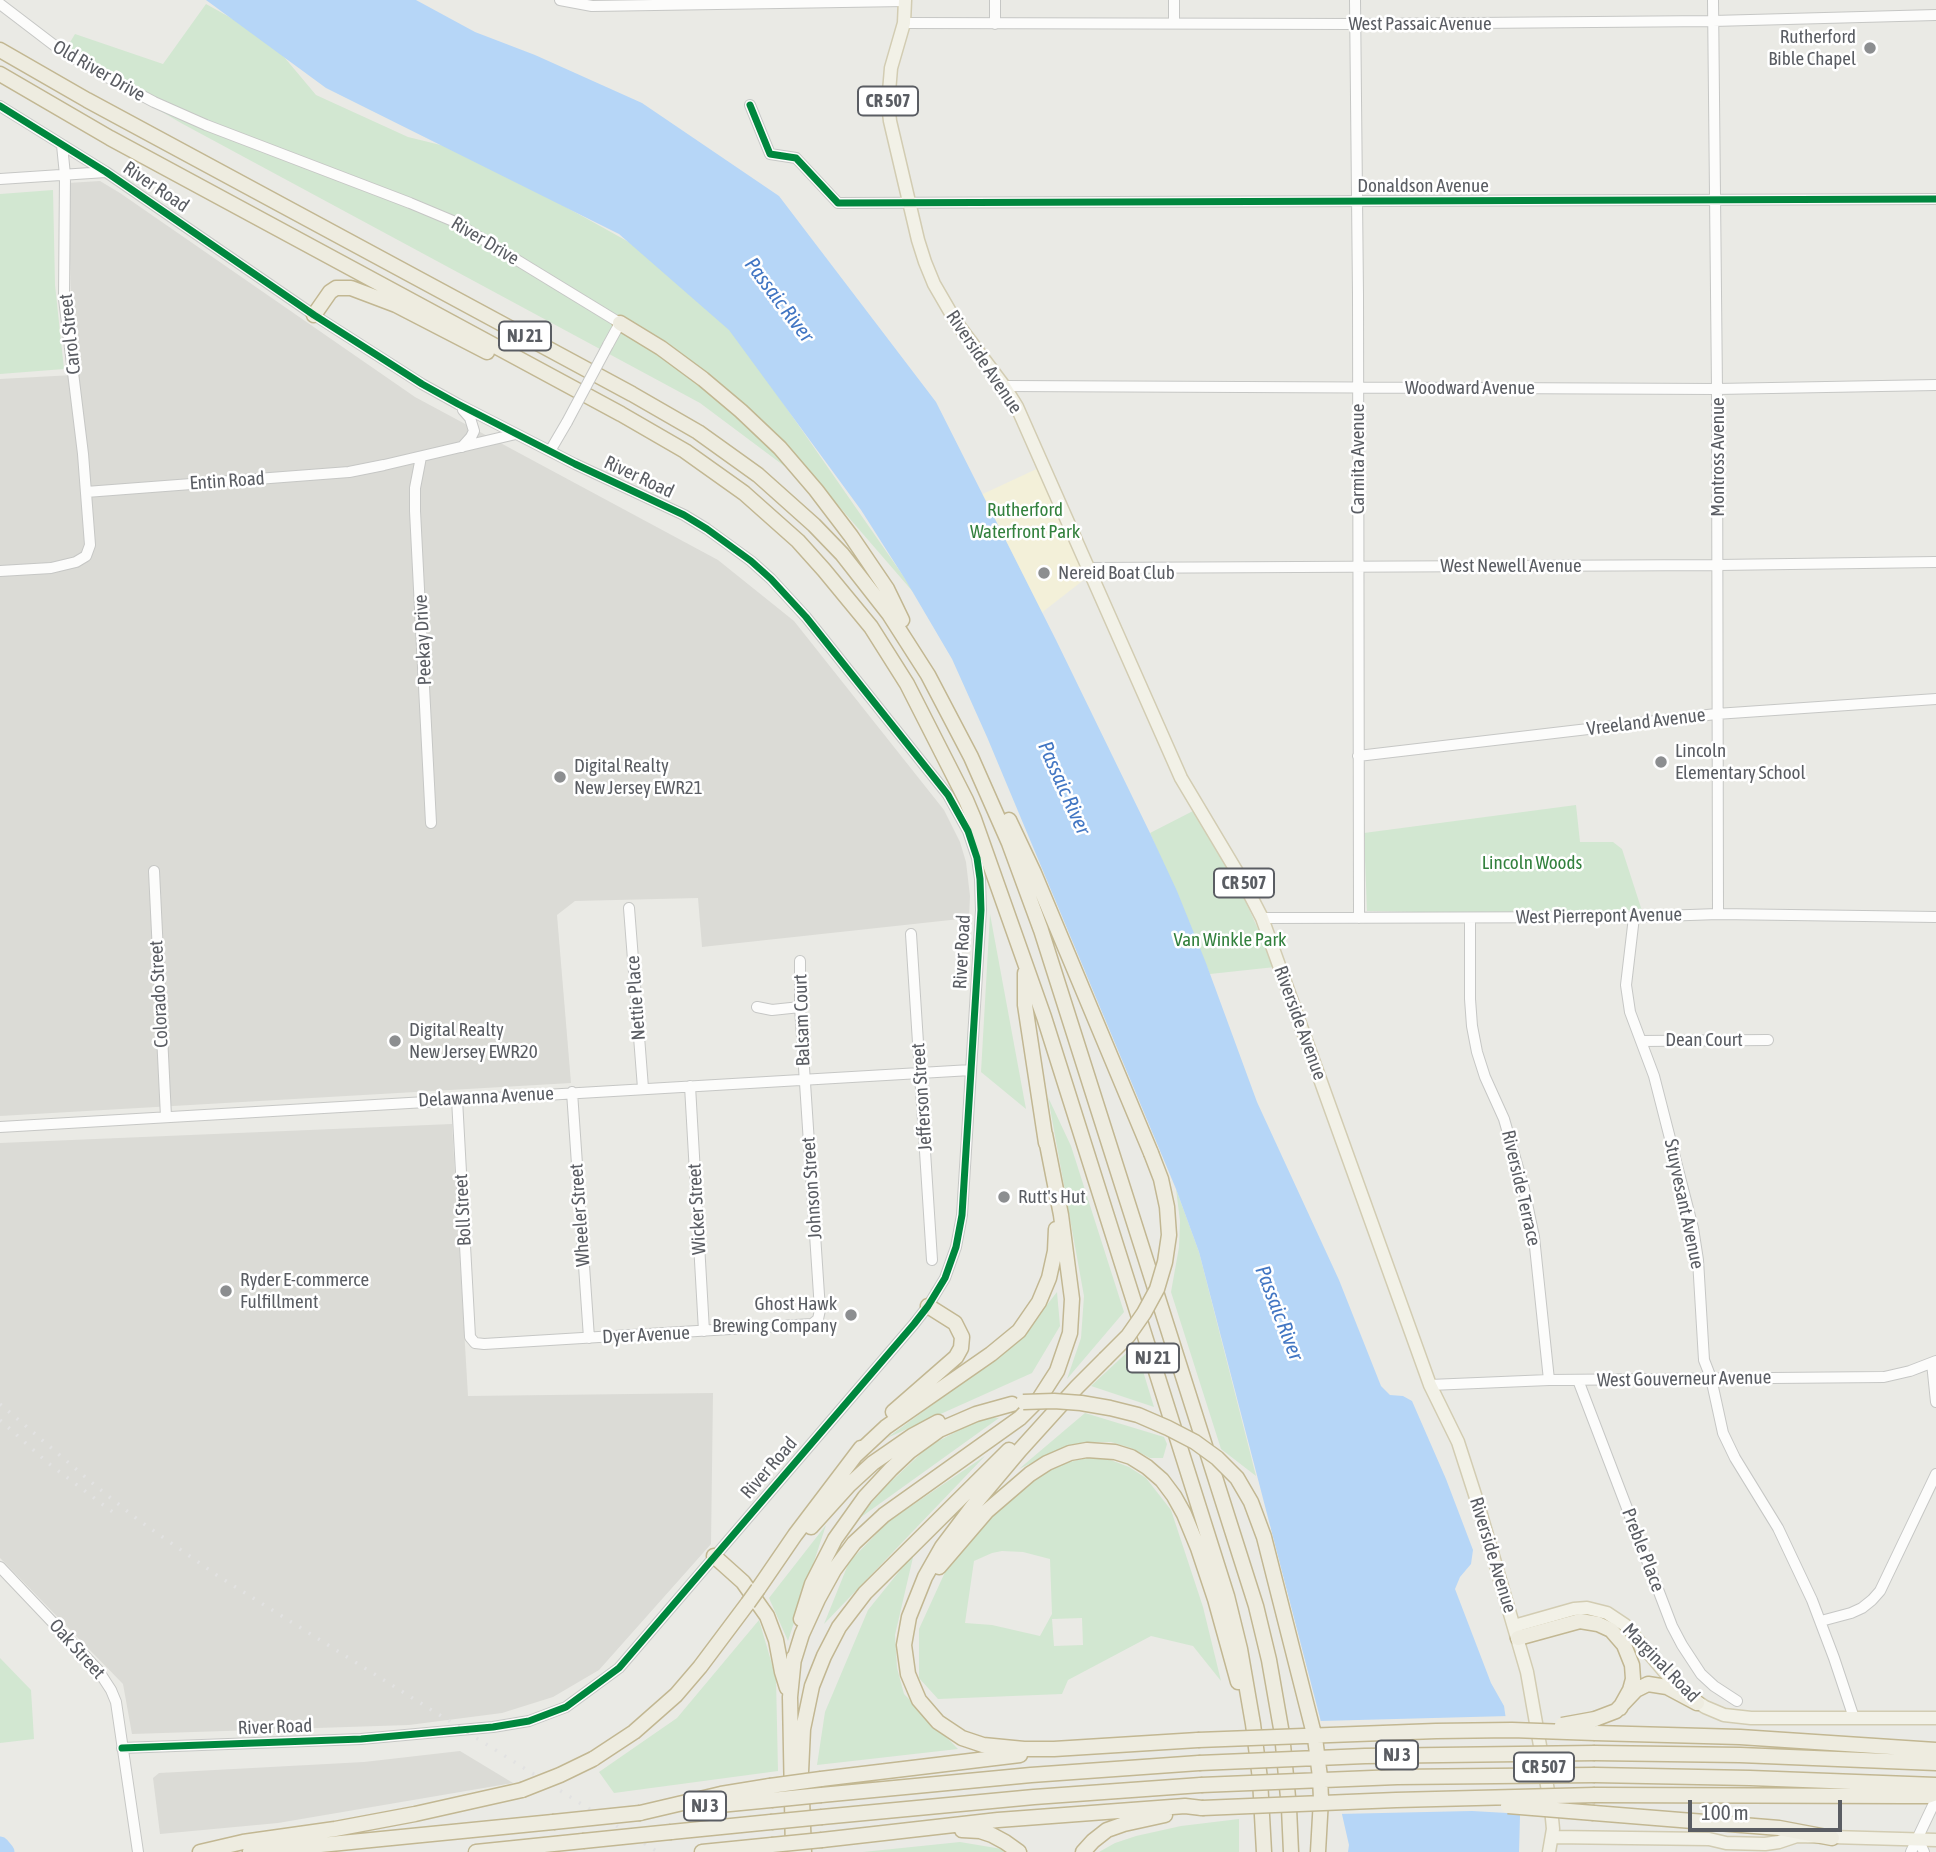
<!DOCTYPE html>
<html>
<head>
<meta charset="utf-8">
<style>
	body { margin:0 }
	#map { position:relative; width:1936px; height:1852px; overflow:hidden; background:#eaeae5; font-family:"Asap Condensed",sans-serif }
	canvas { display:block }
	.scale { position:absolute; left:1688px; top:1800px; width:154px; height:32px; box-sizing:border-box; border:4px solid #5a5d63; border-top:0; padding-left:9px; font-size:21px; line-height:24px; white-space:nowrap; color:#5a5d63; -webkit-text-stroke:5px #fff; paint-order:stroke }
</style>
</head>
<body>
<div id="map">
<canvas width="1936" height="1852"></canvas>
<div class="scale">100 m</div>
</div>
<script>
const c = document.querySelector('canvas').getContext('2d');
c.lineJoin = 'round';
function fill(path, color) { c.fillStyle = color; c.fill(path, 'evenodd'); }
const poly = rows => new Path2D(rows.map(r => 'M' + r).join(''));
function strokePath(path, color, width, dash) { c.strokeStyle = color; c.lineWidth = width; c.lineCap = dash ? 'butt' : 'round'; c.setLineDash(dash || []); c.stroke(path); }
function write(font, color, halo, rows, align = 'center') {
  c.font = font + ' "Asap Condensed",sans-serif'; c.lineWidth = 5; c.setLineDash([]); c.textBaseline = 'middle'; c.strokeStyle = halo; c.fillStyle = color; for (const [text, x, y, turn = 0] of rows) {
    c.save(); c.translate(x, y); c.rotate((+turn || 0) * Math.PI / 180); c.textAlign = isNaN(turn) ? turn : align; if (halo) c.strokeText(text, 0, 0); c.fillText(text, 0, 0); c.restore();
  }
}
fill(poly([
	[100,181,120,193,415,397,718,560,794,621,944,810,960,842,966,862,970,896,969,918,702,947,698,898,575,901,557,915,571,1083,0,1116,0,379,73,375,68,183],
	[452,1124,468,1396,713,1393,711,1544,599,1670,553,1697,502,1713,409,1725,132,1734,123,1684,0,1558,0,1143],
	[460,1751,513,1783,278,1823,160,1834,153,1778,159,1773,364,1762]
]), '#dbdbd6');
fill(poly([
	[206,4,269,39,316,95,408,137,465,151,627,241,706,292,920,600,837,504,830,508,803,480,700,403,181,123,63,54,75,34,163,64],
	[53,190,55,285,64,369,0,374,0,194],
	[1576,805,1580,842,1613,842,1622,849,1643,914,1627,916,1367,911,1364,833],
	[1193,811,1240,889,1275,967,1210,974,1150,833],
	[990,914,1026,1109,981,1072],
	[1048,1097,1071,1146,1124,1312,1067,1379,1081,1338,1084,1296],
	[1176,1189,1199,1252,1256,1476,1221,1449,1171,1292,1179,1247,1180,1221],
	[1057,1292,1060,1326,1032,1373,887,1438,1018,1342],
	[1135,1345,1154,1407,1091,1386],
	[1085,1413,1164,1437,1167,1444,1163,1458,1150,1458,1131,1448,1111,1442,1086,1442,1064,1447,1019,1469],
	[984,1417,999,1418,857,1520,884,1488,929,1446],
	[985,1456,824,1624,849,1562,889,1521],
	[1087,1458,1108,1459,1129,1467,1146,1478,1171,1510,1203,1607,1221,1681,1193,1646,1151,1636,1068,1680,1062,1694,938,1699,919,1678,919,1629,946,1570,972,1538,994,1515,1031,1483,1048,1471,1069,1462],
	[1002,1551,1023,1552,1050,1559,1052,1614,1040,1636,992,1625,965,1623,974,1561,992,1553],
	[1082,1618,1083,1645,1054,1646,1052,1619],
	[826,1525,788,1641,769,1598],
	[914,1553,895,1635,897,1668,904,1694,958,1749,817,1765,825,1712,868,1610],
	[759,1620,776,1678,778,1771,614,1793,599,1772,677,1718],
	[0,1658,31,1690,34,1739,0,1743],
	[1239,1819,1239,1852,1099,1852,1115,1843,1136,1836,1181,1826],
	[960,1842,1002,1849,1004,1852,863,1852]
]), '#d2e7d1');
fill(poly([
	[1043,466,1090,575,1031,621,972,499]
]), '#f3f0d9');
fill(poly([
	[206,0,416,0,475,32,535,55,642,103,779,196,936,402,1056,640,1150,833,1177,891,1206,963,1257,1102,1339,1280,1381,1386,1390,1395,1403,1396,1412,1401,1446,1479,1473,1550,1471,1564,1460,1577,1455,1589,1491,1683,1504,1706,1520,1816,1519,1852,1348,1852,1349,1845,1320,1718,1199,1252,1176,1189,987,737,952,659,905,579,861,510,729,330,619,234,326,88]
]), '#b6d6f7');
fill(poly([
	[1257,1493,1270,1526,1320,1721,1509,1716,1524,1814,1472,1811,1337,1814,1317,1719]
]), '#eaeae5');
strokePath(poly([
	[0,1846,5,1852]
]), '#b6d6f7', 19);
const minor = poly([
	[560,0,592,6,905,1],
	[1355,0,1358,294,1359,918],
	[1713,0,1717,389,1718,914],
	[0,4,59,49,107,77,154,102,206,125,410,203,453,221,620,323,608,345],
	[904,23,1355,24,1713,21,1936,15],
	[1174,23,1174,0],
	[995,24,995,0],
	[750,105,770,154,796,158,838,203,1936,199],
	[0,106,106,172,314,315,422,384,458,404,575,464,684,515,707,529,751,561,771,579,806,617,948,795,968,831,977,858,980,879,981,910,962,1215,956,1247,945,1278,928,1306,914,1324,619,1668,566,1707,529,1721,493,1727,361,1739,122,1748],
	[0,179,106,172],
	[1004,386,1717,389,1936,385],
	[462,447,471,437,474,431,470,418,463,410],
	[550,451,567,422],
	[421,457,415,488,415,511,431,823],
	[86,492,349,472,384,465,516,434],
	[1087,568,1718,565,1936,562],
	[0,571,51,568,76,562,86,556,90,545,83,454,64,299,65,175,62,145],
	[1358,756,1716,714,1936,699],
	[154,871,166,1117],
	[629,908,643,1088],
	[1634,917,1626,985,1630,1012,1654,1076,1693,1228,1698,1260,1704,1360,1711,1378,1723,1433,1735,1458,1778,1528,1812,1600,1834,1658,1854,1718],
	[1262,918,1634,917,1718,914,1936,917],
	[1470,918,1470,999,1472,1026,1477,1052,1485,1077,1504,1119,1524,1189,1534,1237,1549,1380],
	[911,934,932,1260],
	[757,1007,772,1010,800,1007],
	[1641,1041,1768,1040],
	[690,1086,704,1331],
	[572,1092,589,1338],
	[457,1099,470,1337,475,1343,484,1344,812,1324,818,1319,820,1310,800,1007,800,961],
	[0,1127,971,1070],
	[1932,1363,1936,1402],
	[1578,1380,1672,1626,1682,1645,1701,1674,1714,1686,1737,1701],
	[1430,1385,1549,1380,1884,1377,1910,1371,1936,1361],
	[0,1567,98,1670,111,1690,116,1702,138,1852],
	[1821,1621,1851,1613,1862,1608,1872,1600,1880,1591,1936,1474],
	[1918,1839,1924,1852],
	[1911,1852,1936,1799]
]);
const major = poly([
	[905,0,904,23,891,68,888,104,890,121,918,240,925,262,934,284,956,322,1004,386,1017,407,1181,778,1246,887,1262,918,1430,1385,1458,1442,1477,1501,1527,1672,1551,1808,1553,1829,1549,1852],
	[1514,1626,1574,1609,1587,1608,1607,1613,1625,1625,1669,1677,1690,1697,1705,1707,1724,1715,1751,1718,1936,1718],
	[1552,1837,1709,1839,1726,1843,1765,1844,1779,1842,1797,1836,1936,1840]
]);
const highway = poly([
	[0,50,87,100,632,394,698,432,758,475,814,525,842,554,889,614,928,675,971,757,1009,843,1041,930,1256,1606,1269,1660,1282,1734,1289,1808,1291,1852],
	[0,74,110,138,621,414,685,451,744,493,798,541,824,570,871,627,907,684,966,800,974,819,1044,1017,1227,1596,1240,1649,1253,1724,1260,1779,1264,1852],
	[314,315,330,292,336,288,351,288,396,305,487,352],
	[620,323,661,348,703,379,741,411,780,448,816,490,851,536,887,589,902,620],
	[1009,820,1034,873,1151,1153],
	[1025,973,1025,1005,1046,1143],
	[1105,1359,1077,1387,1020,1450,973,1506,942,1547,925,1577,909,1617,904,1645,908,1674,919,1700,938,1722,962,1738,983,1745,1024,1749,1054,1749,1198,1740],
	[893,1412,956,1357,961,1348,962,1337,955,1323,928,1306],
	[855,1456,886,1427,991,1354,1019,1331,1039,1302,1049,1278,1055,1251,1056,1229],
	[811,1527,849,1485,873,1463,912,1436,938,1422],
	[714,1556,743,1582,767,1616,776,1640,782,1672,787,1688],
	[939,1567,987,1511,1030,1474,1047,1463,1070,1453,1087,1450,1115,1452,1131,1457,1147,1467,1162,1480,1174,1496,1184,1514,1198,1548,1215,1599,1238,1682],
	[758,1589,795,1535,861,1448],
	[801,1619,812,1584,835,1539,865,1497,891,1469,910,1451,939,1430,976,1414,1012,1404],
	[1518,1638,1580,1621,1598,1624,1611,1630,1624,1645,1632,1665,1633,1679,1630,1690,1620,1708],
	[793,1663,802,1634,818,1599,834,1570,854,1543,884,1515,1020,1418,1039,1399,1057,1371,1070,1333,1072,1299,1061,1215,1045,1134],
	[1595,1719,1616,1711,1636,1690,1648,1684,1667,1687,1697,1703],
	[1595,1733,1740,1737,1936,1750],
	[1595,1753,1740,1755,1936,1763],
	[593,1759,634,1732,676,1695,700,1667,748,1603],
	[1595,1775,1750,1778,1936,1785],
	[821,1779,1020,1755],
	[821,1795,1031,1775,1199,1763],
	[1595,1795,1907,1796,1927,1796,1936,1793],
	[699,1807,771,1800],
	[640,1813,721,1794,770,1786],
	[1594,1813,1779,1828,1832,1838],
	[822,1817,1034,1797,1201,1785],
	[962,1830,980,1831,992,1835,1005,1842,1019,1852],
	[671,1832,771,1822],
	[822,1840,998,1820,1185,1806,1202,1808],
	[200,1852,243,1842,335,1829,415,1814,522,1790],
	[250,1852,553,1822],
	[476,1852,583,1841],
	[702,1852,772,1845],
	[793,1852,790,1697,794,1657],
	[804,1852,801,1772,803,1729,812,1686,824,1656,839,1627,865,1593,1009,1450],
	[1083,1852,1093,1841,1107,1830,1124,1824,1165,1815],
	[1318,1852,1321,1799]
]);
strokePath(minor, '#c6c7c5', 12);
strokePath(major, '#d2ccb2', 15);
strokePath(highway, '#c2b792', 17);
strokePath(minor, '#fcfcfb', 10);
strokePath(major, '#f2f1e7', 12);
strokePath(highway, '#eeece0', 14);
strokePath(poly([
	[0,1404,97,1487,137,1519,218,1576,658,1852],
	[0,1420,48,1463,118,1516]
]), '#e2e2e2', 3.5, [2, 9]);
const minorBridge = poly([
	[567,422,608,345]
]);
const highwayBridge = poly([
	[1105,1359,1128,1336,1144,1313,1157,1289,1165,1262,1169,1235,1167,1207,1161,1179,1151,1153],
	[1023,1402,1054,1401,1081,1403,1110,1408,1138,1415,1168,1428,1195,1442,1217,1458,1237,1478,1251,1502,1264,1537,1315,1738,1320,1777,1321,1799],
	[748,1603,758,1589],
	[1562,1725,1595,1719],
	[1198,1740,1436,1731,1512,1730,1595,1733],
	[1199,1763,1365,1756,1595,1753],
	[1201,1785,1397,1777,1595,1775],
	[770,1786,821,1779],
	[522,1790,560,1775,593,1759],
	[771,1800,821,1795],
	[1508,1806,1594,1813],
	[1202,1808,1396,1800,1595,1795],
	[553,1822,640,1813],
	[771,1822,822,1817],
	[583,1841,671,1832],
	[772,1845,822,1840]
]);
strokePath(minorBridge, '#c6c7c5', 12, []);
strokePath(highwayBridge, '#c2b792', 17, []);
strokePath(minorBridge, '#fcfcfb', 10);
strokePath(highwayBridge, '#eeece0', 14);
strokePath(poly([
	[750,105,770,154,796,158,838,203,1936,199],
	[0,106,106,172,314,315,422,384,458,404,575,464,684,515,707,529,751,561,771,579,806,617,948,795,968,831,977,858,980,879,981,910,962,1215,956,1247,945,1278,928,1306,914,1324,619,1668,566,1707,529,1721,493,1727,361,1739,122,1748]
]), '#00873e', 7);
for (const [x, y, r, color] of [
	[1870,48,7,"#8c8e90"],
	[1044,573,7,"#8c8e90"],
	[1661,762,7,"#8c8e90"],
	[560,777,7,"#8c8e90"],
	[395,1041,7,"#8c8e90"],
	[1004,1197,7,"#8c8e90"],
	[226,1291,7,"#8c8e90"],
	[851,1315,7,"#8c8e90"]
]) { const dot = new Path2D(); dot.arc(x, y, r, 0, 2 * Math.PI); c.fillStyle = color; c.fill(dot); strokePath(dot, '#fff', 2.5); }
for (const [x, y, w] of [
	[888,101,60],
	[525,336,52],
	[1244,883,60],
	[1153,1358,52],
	[1397,1755,42],
	[1544,1767,60],
	[705,1806,42]
]) { const box = new Path2D(); box.roundRect(x - w / 2, y - 14.5, w, 29, 5); c.fillStyle = '#fff'; c.fill(box); strokePath(box, '#5a5d63', 2); }
write('bold 18px', '#5a5d63', null, [
	["CR 507",888,101],
	["NJ 21",525,336],
	["CR 507",1244,883],
	["NJ 21",1153,1358],
	["NJ 3",1397,1755],
	["CR 507",1544,1767],
	["NJ 3",705,1806]
]);
write('19px', '#5a5d63', '#fff', [
	["West Passaic Avenue",1420,24],
	["Old River Drive",99,71,30],
	["Donaldson Avenue",1423,186],
	["River Road",156,187,34],
	["River Drive",485,241,31],
	["Carol Street",70,334,-96],
	["Riverside Avenue",984,362,56],
	["Woodward Avenue",1470,388],
	["Montross Avenue",1718,457,-90],
	["Carmita Avenue",1358,459,-90],
	["River Road",639,477,25],
	["Entin Road",227,481,-4],
	["West Newell Avenue",1511,566],
	["Peekay Drive",423,640,-93],
	["Vreeland Avenue",1646,722,-7],
	["West Pierrepont Avenue",1599,916,-1],
	["River Road",962,952,-87],
	["Colorado Street",159,994,-93],
	["Nettie Place",636,998,-94],
	["Balsam Court",802,1020,-92],
	["Riverside Avenue",1300,1023,70],
	["Dean Court",1704,1040],
	["Delawanna Avenue",486,1097,-3],
	["Jefferson Street",922,1097,-94],
	["Johnson Street",812,1188,-94],
	["Riverside Terrace",1521,1188,77],
	["Stuyvesant Avenue",1684,1204,78],
	["Wicker Street",697,1209,-93],
	["Boll Street",463,1210,-93],
	["Wheeler Street",580,1215,-94],
	["Dyer Avenue",646,1335,-3],
	["West Gouverneur Avenue",1684,1379,-1],
	["River Road",769,1468,-49],
	["Preble Place",1643,1550,69],
	["Riverside Avenue",1493,1555,73],
	["Oak Street",77,1649,48],
	["Marginal Road",1661,1663,46],
	["River Road",275,1727,-2]
]);
write('19px', '#5a5d63', '#fff', [
	["Rutherford",1856,37,"right"],
	["Bible Chapel",1856,59,"right"],
	["Nereid Boat Club",1058,573],
	["Lincoln",1675,751],
	["Elementary School",1675,773],
	["Digital Realty",574,766],
	["New Jersey EWR21",574,788],
	["Digital Realty",409,1030],
	["New Jersey EWR20",409,1052],
	["Rutt's Hut",1018,1197],
	["Ryder E-commerce",240,1280],
	["Fulfillment",240,1302],
	["Ghost Hawk",837,1304,"right"],
	["Brewing Company",837,1326,"right"]
], 'left');
write('19px', '#33813e', '#fff', [
	["Rutherford",1025,510],
	["Waterfront Park",1025,532],
	["Lincoln Woods",1532,863],
	["Van Winkle Park",1230,940]
]);
write('italic 21px', '#4276c3', '#fff', [
	["Passaic River",779,300,53],
	["Passaic River",1064,788,66],
	["Passaic River",1279,1313,69]
]);
</script>
</body>
</html>
